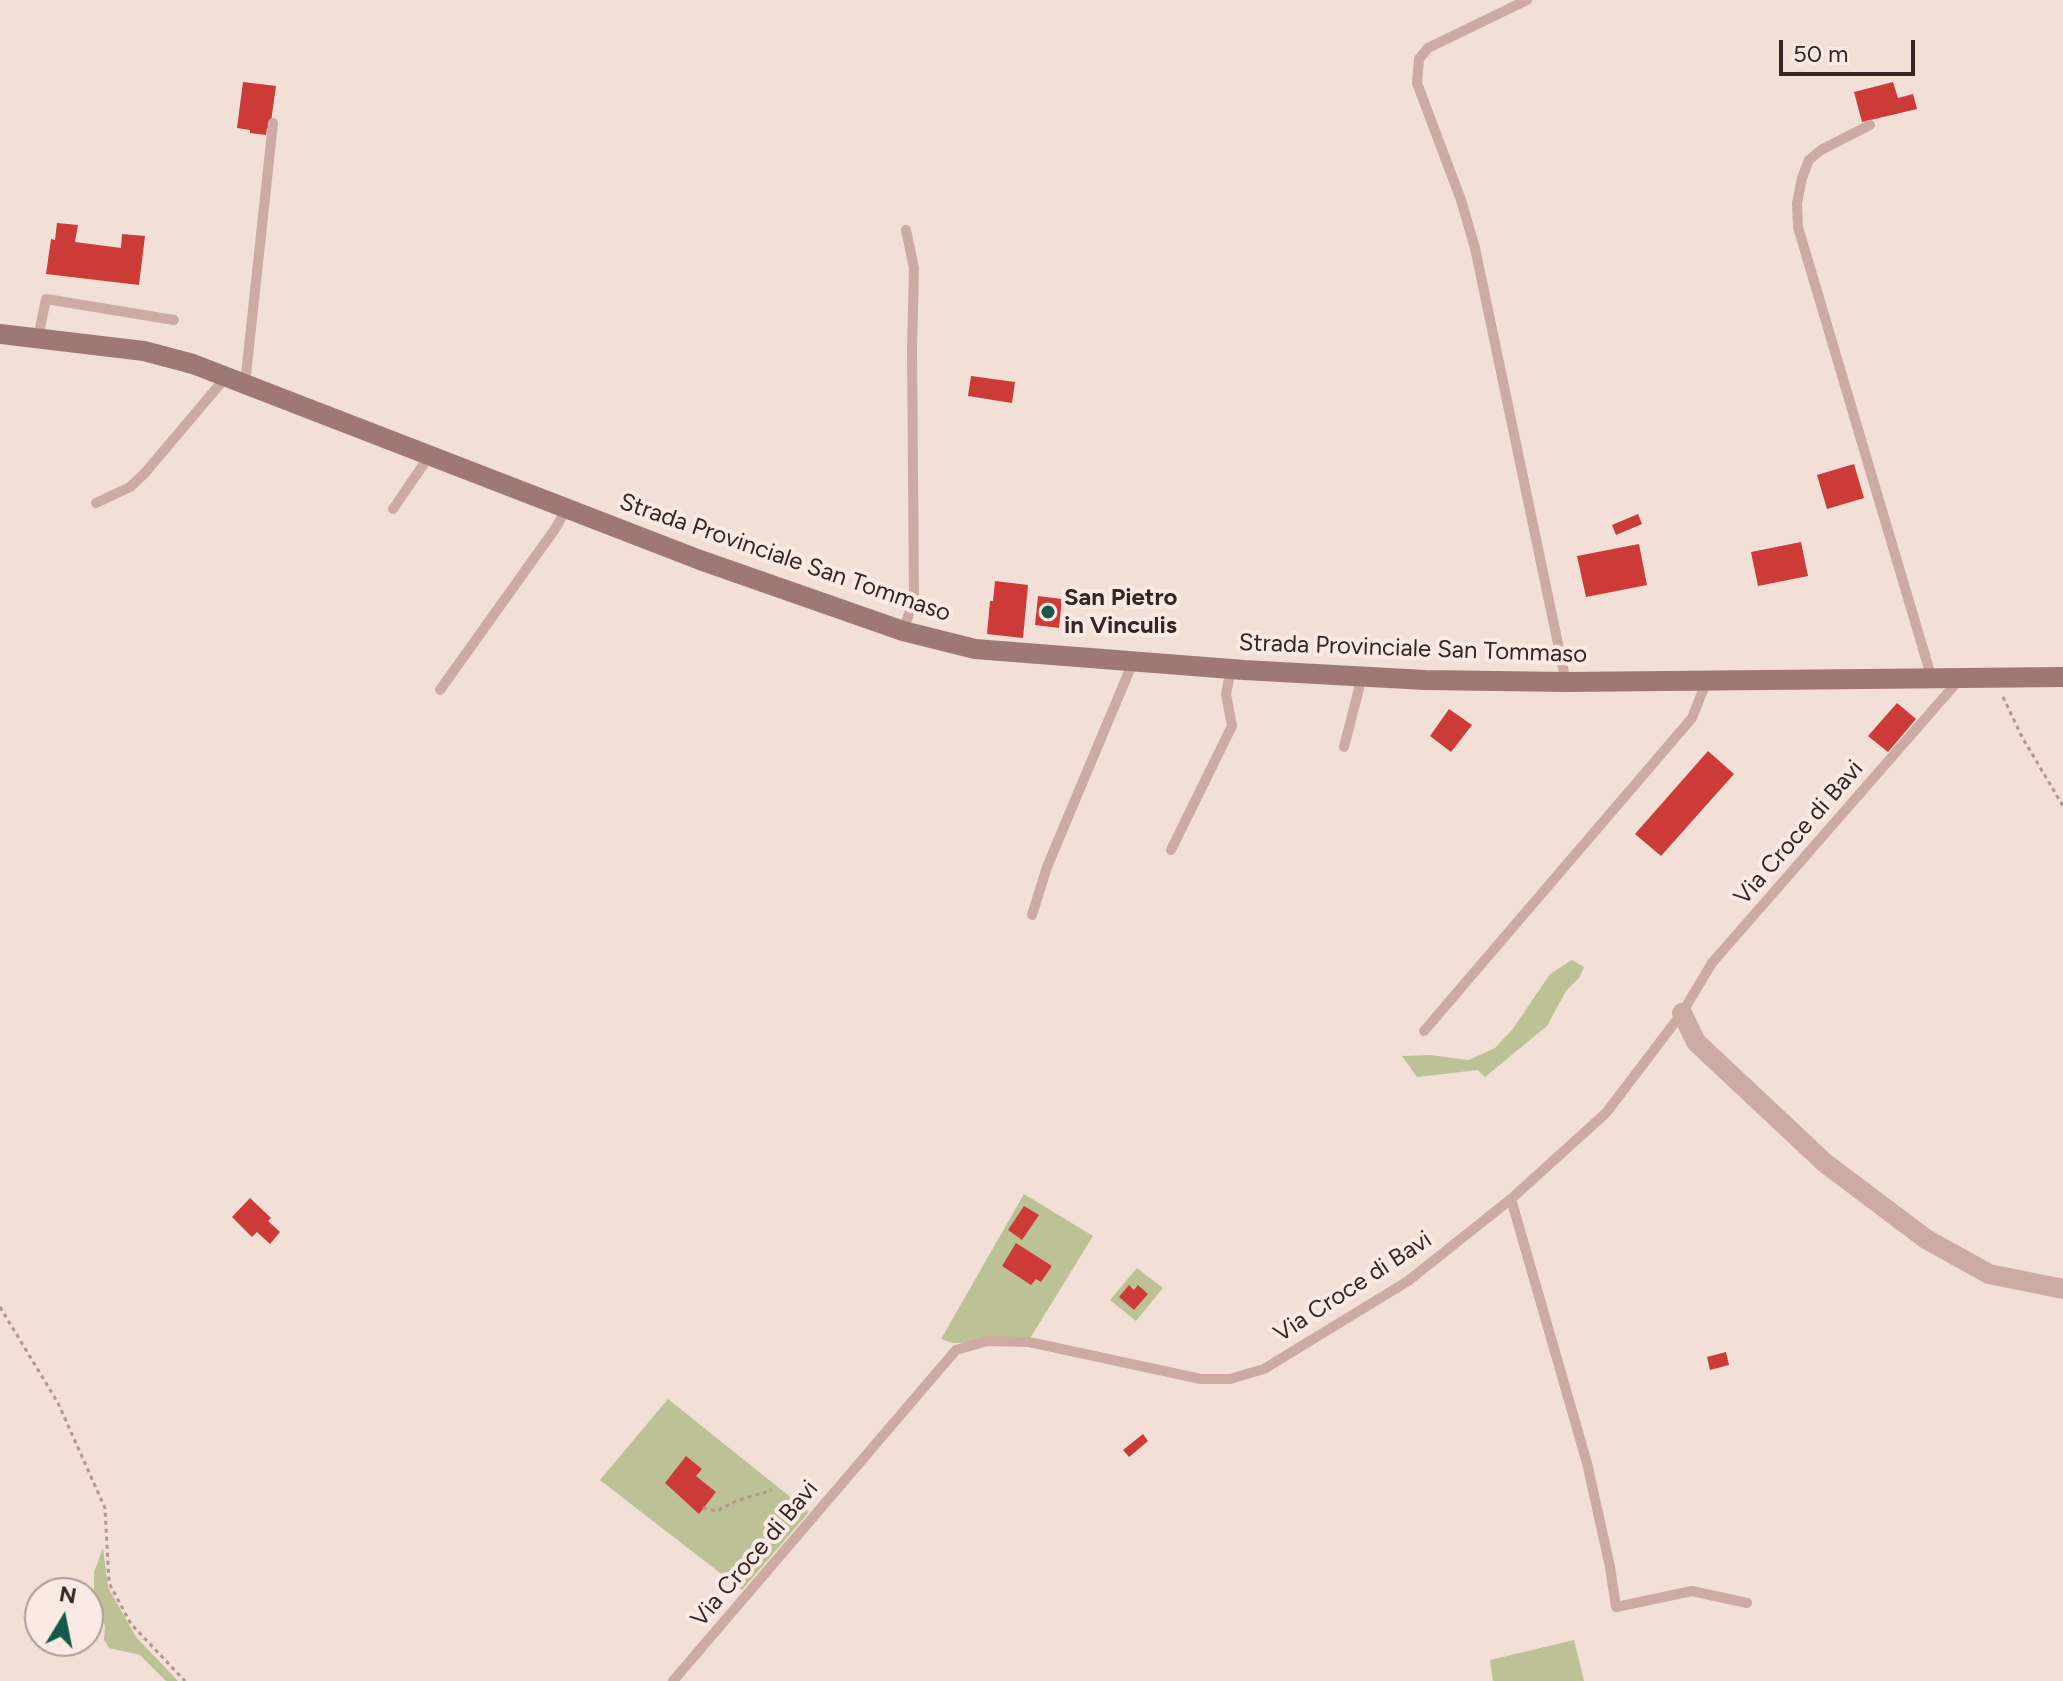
<!DOCTYPE html>
<html>
<head>
<meta charset="utf-8">
<style>
	body { margin:0 }
	#map { position:relative; width:2063px; height:1681px; overflow:hidden; background:#f2dfd6; font-family:Figtree,sans-serif }
	canvas { display:block }
	.north { position:absolute; left:24px; top:1577px; width:80px; height:80px; box-sizing:border-box; background:#faeae3; border:2px solid #ab9c97; border-radius:50%; rotate:10deg; font-size:22px; font-weight:700; line-height:32px; text-align:center; color:#352625 }
	.north::after { content:''; display:block; margin:auto; width:28px; height:36px; background:#18584e; clip-path:polygon(50% 0,100% 100%,50% 72%,0 100%) }
	.scale { position:absolute; left:1779px; top:40px; width:136px; height:36px; box-sizing:border-box; border:4px solid #352625; border-top:0; padding-left:10px; font-size:24px; line-height:28px; white-space:nowrap; color:#352625; -webkit-text-stroke:6px #faeae3; paint-order:stroke }
</style>
</head>
<body>
<div id="map">
<canvas width="2063" height="1681"></canvas>
<div class="north">N</div>
<div class="scale">50 m</div>
</div>
<script>
const c = document.querySelector('canvas').getContext('2d');
c.lineJoin = 'round';
function fill(path, color) { c.fillStyle = color; c.fill(path, 'evenodd'); }
const poly = rows => new Path2D(rows.map(r => 'M' + r).join(''));
function strokePath(path, color, width, dash) { c.strokeStyle = color; c.lineWidth = width; c.lineCap = dash ? 'butt' : 'round'; c.setLineDash(dash || []); c.stroke(path); }
function write(font, color, halo, rows, align = 'center') {
  c.font = font + ' Figtree,sans-serif'; c.lineWidth = 8; c.setLineDash([]); c.textBaseline = 'middle'; c.strokeStyle = halo; c.fillStyle = color; for (const [text, x, y, turn = 0] of rows) {
    c.save(); c.translate(x, y); c.rotate((+turn || 0) * Math.PI / 180); c.textAlign = isNaN(turn) ? turn : align; if (halo) c.strokeText(text, 0, 0); c.fillText(text, 0, 0); c.restore();
  }
}
fill(poly([
	[1572,960,1584,967,1579,978,1566,991,1547,1026,1485,1077,1478,1070,1417,1077,1402,1056,1430,1055,1469,1060,1495,1048,1512,1030,1550,974],
	[1024,1194,1093,1236,1029,1340,953,1343,941,1339],
	[1137,1268,1163,1288,1136,1321,1110,1300],
	[668,1399,809,1512,742,1590,600,1480],
	[103,1548,108,1587,136,1637,178,1681,166,1681,140,1655,109,1648,104,1640,105,1626,94,1595,94,1572],
	[1574,1640,1584,1681,1493,1681,1490,1660]
]), '#bdc296');
fill(poly([
	[243,82,276,86,270,129,267,128,266,135,250,133,250,130,237,128],
	[1893,82,1898,98,1913,94,1917,109,1862,122,1854,92],
	[57,223,78,225,75,242,121,248,122,234,145,236,139,285,46,274,51,239,55,240],
	[971,376,1015,382,1012,403,968,396],
	[1854,464,1864,498,1827,509,1817,475],
	[1638,514,1642,524,1616,535,1612,525],
	[1801,542,1808,576,1758,586,1751,552],
	[1639,544,1647,585,1586,597,1577,556],
	[995,581,1028,585,1023,638,987,634,990,601,993,601],
	[1038,596,1062,599,1059,628,1035,625],
	[1897,703,1916,719,1888,752,1868,736],
	[1449,709,1472,725,1451,752,1430,736],
	[1708,751,1734,774,1661,856,1635,834],
	[250,1198,271,1218,268,1221,280,1232,270,1244,257,1232,252,1237,232,1217],
	[1024,1206,1039,1215,1022,1240,1008,1230],
	[1016,1243,1052,1266,1041,1282,1036,1279,1031,1285,1002,1266],
	[1129,1285,1134,1290,1138,1285,1148,1294,1134,1310,1119,1297],
	[1726,1352,1729,1365,1710,1370,1707,1357],
	[1143,1434,1148,1441,1129,1457,1123,1450],
	[686,1456,702,1469,696,1476,716,1492,699,1514,665,1483]
]), '#cd3b39');
strokePath(poly([
	[2003,697,2022,737,2063,806],
	[0,1307,58,1403,105,1508,109,1583,131,1624,185,1681],
	[703,1508,717,1511,736,1501,772,1490]
]), '#b6958c', 3, [4, 4]);
strokePath(poly([
	[1527,0,1428,48,1419,59,1417,83,1461,200,1475,248,1566,682],
	[1870,125,1821,150,1809,160,1802,178,1797,203,1798,227,1932,679],
	[38,338,46,299,174,320],
	[245,384,273,123],
	[96,503,130,487,144,474,226,377],
	[393,509,430,455],
	[903,631,914,599,912,349,914,268,906,230],
	[440,690,555,529,567,508],
	[1344,747,1362,677],
	[1171,850,1232,726,1226,694,1231,669],
	[1032,915,1047,867,1133,662],
	[1424,1031,1692,718,1707,680],
	[1511,1199,1587,1463,1610,1567,1616,1607,1692,1591,1747,1603],
	[673,1681,956,1350,987,1341,1029,1342,1201,1379,1230,1379,1264,1369,1408,1281,1511,1199,1606,1113,1682,1013,1712,963,1959,680]
]), '#cbaba2', 10);
strokePath(poly([
	[1682,1013,1696,1042,1825,1163,1926,1239,1989,1274,2063,1289]
]), '#cbaba2', 20);
strokePath(poly([
	[0,334,144,351,193,364,700,560,903,631,975,649,1244,670,1425,680,1566,682,2063,677]
]), '#9e7973', 20);
for (const [x, y, r, color] of [
	[1048,612,8,"#18584e"]
]) { const dot = new Path2D(); dot.arc(x, y, r, 0, 2 * Math.PI); c.fillStyle = color; c.fill(dot); strokePath(dot, '#faeae3', 3); }
write('24px', '#352625', '#faeae3', [
	["Strada Provinciale San Tommaso",785,558,19],
	["Strada Provinciale San Tommaso",1413,649,2],
	["Via Croce di Bavi",1799,833,-49],
	["Via Croce di Bavi",1353,1287,-33],
	["Via Croce di Bavi",755,1554,-50]
]);
write('bold 24px', '#352625', '#faeae3', [
	["San Pietro",1064,598],
	["in Vinculis",1064,626]
], 'left');
</script>
</body>
</html>
